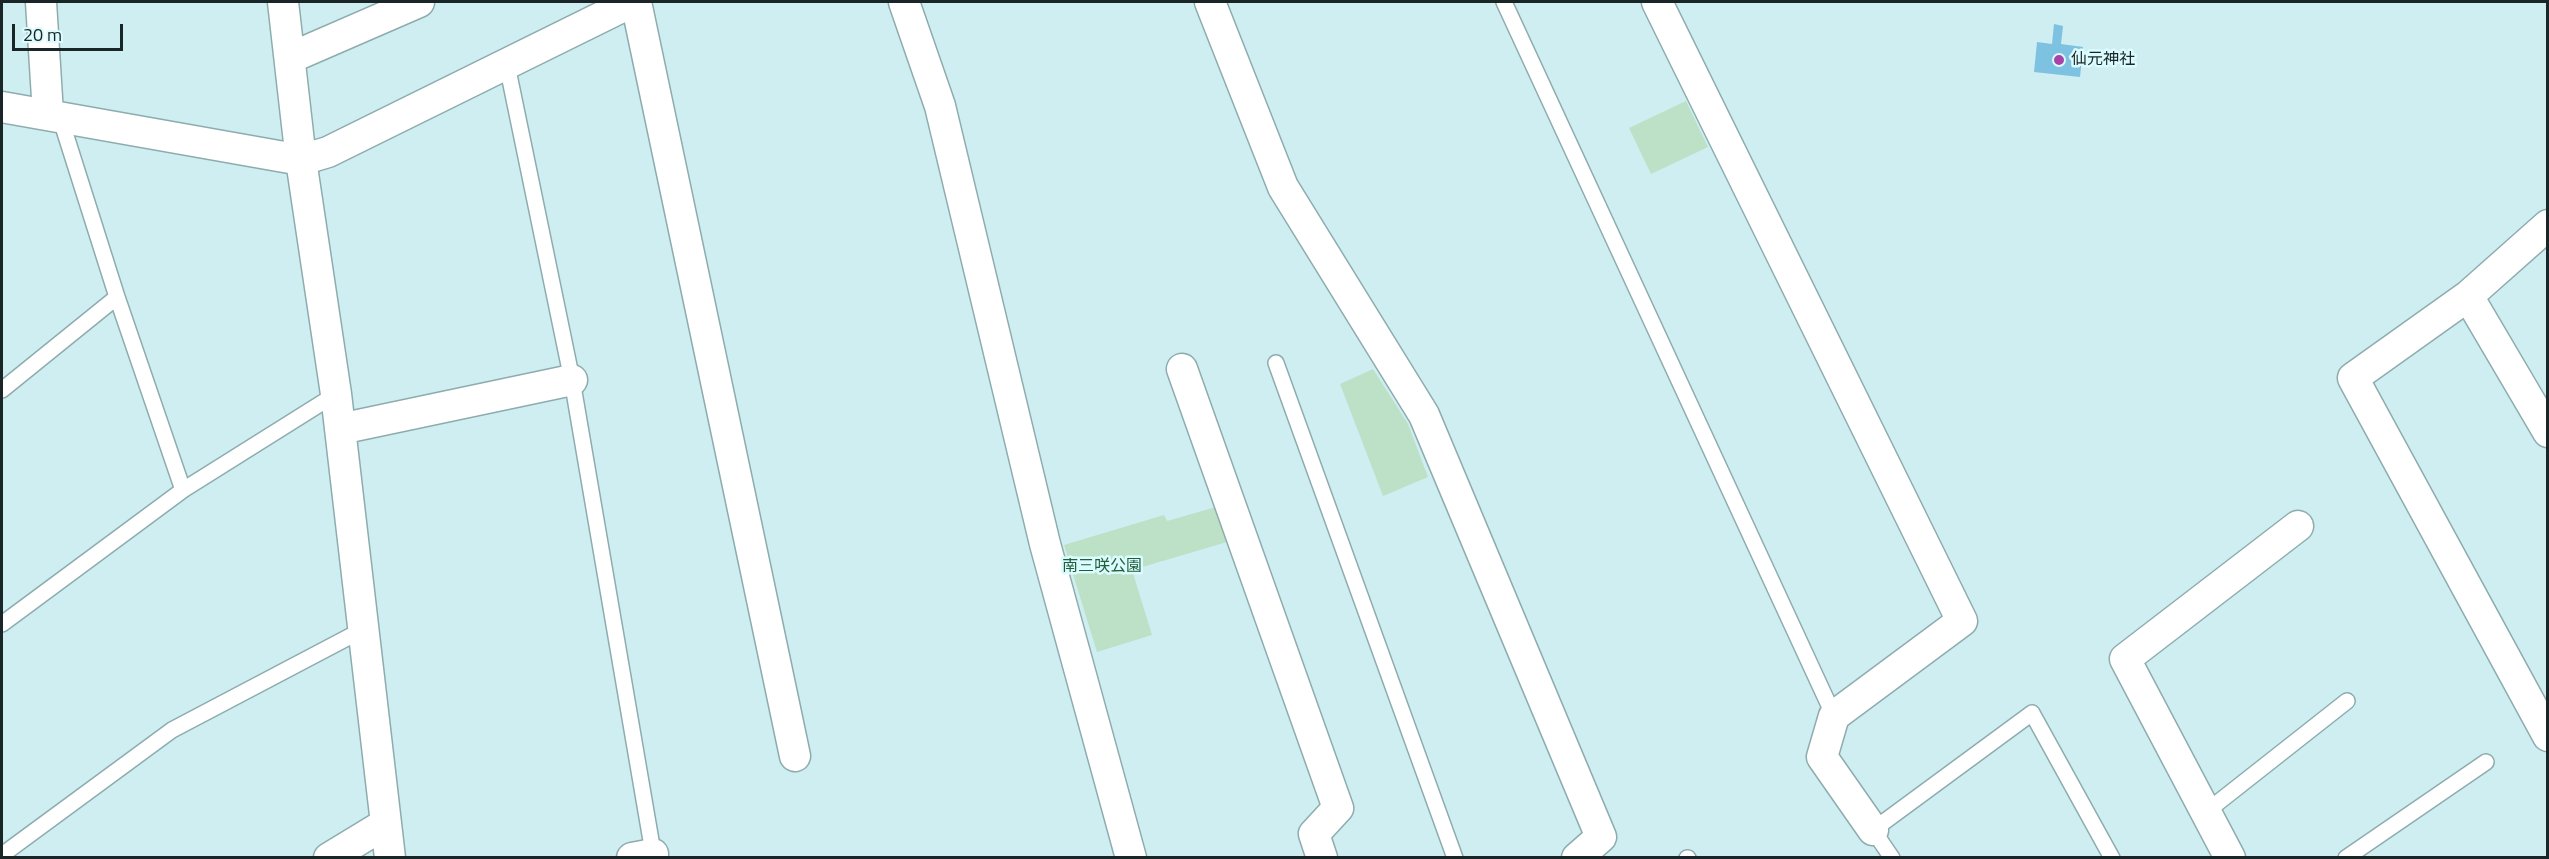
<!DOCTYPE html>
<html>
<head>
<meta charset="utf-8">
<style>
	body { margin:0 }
	#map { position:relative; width:2549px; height:859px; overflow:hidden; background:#ceeef1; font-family:"Titillium Web",sans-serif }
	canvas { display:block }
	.frame { position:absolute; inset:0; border:3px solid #192526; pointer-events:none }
	.scale { position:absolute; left:12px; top:24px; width:111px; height:27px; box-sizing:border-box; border:3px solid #192526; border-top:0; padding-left:8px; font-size:18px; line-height:21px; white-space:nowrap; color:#192526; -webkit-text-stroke:4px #dbfbfe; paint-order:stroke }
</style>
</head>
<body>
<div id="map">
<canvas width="2549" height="859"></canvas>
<div class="frame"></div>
<div class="scale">20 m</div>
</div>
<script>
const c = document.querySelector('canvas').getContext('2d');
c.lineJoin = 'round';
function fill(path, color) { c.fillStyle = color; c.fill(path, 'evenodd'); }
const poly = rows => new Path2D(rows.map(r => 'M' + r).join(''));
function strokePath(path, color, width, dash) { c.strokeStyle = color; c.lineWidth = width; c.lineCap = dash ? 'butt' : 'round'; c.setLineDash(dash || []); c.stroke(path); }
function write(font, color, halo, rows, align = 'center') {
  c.font = font + ' "Titillium Web","Noto Sans JP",sans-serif'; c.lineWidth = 5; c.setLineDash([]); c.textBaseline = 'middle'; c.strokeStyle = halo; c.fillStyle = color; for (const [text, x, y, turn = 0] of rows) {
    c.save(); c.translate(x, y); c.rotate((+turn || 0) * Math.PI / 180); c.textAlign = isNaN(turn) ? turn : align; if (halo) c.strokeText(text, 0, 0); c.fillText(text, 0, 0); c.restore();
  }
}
fill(poly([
	[1686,101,1708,147,1651,174,1629,128],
	[1373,369,1408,424,1428,477,1383,496,1340,384],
	[1216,507,1227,542,1132,570,1152,635,1097,652,1064,545,1164,515,1167,521]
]), '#bce1c6');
fill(poly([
	[2054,24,2063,26,2061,44,2083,47,2080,77,2034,72,2037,42,2052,44]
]), '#7dc2e0');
const lane = poly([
	[1504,2,1834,716],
	[507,65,572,380,654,858],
	[60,117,117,297,183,490],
	[1276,363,1455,858],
	[2,390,117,297],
	[2,624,183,490,336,394],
	[2206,812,2347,701],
	[2,855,172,730,364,629],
	[1687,858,1688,858],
	[1892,858,1873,830,2032,713,2112,858],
	[2346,858,2486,762]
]);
const street = poly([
	[41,2,48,114],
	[283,2,301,160,336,394,390,858],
	[636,2,795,756],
	[904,2,940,106,1045,544,1131,858],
	[1210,2,1283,187,1424,415,1601,837,1577,858],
	[1657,2,1962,621,1834,716,1822,757,1873,830],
	[290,58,419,2],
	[2,107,301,160,328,152,632,2],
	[2548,225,2468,296,2353,378,2548,736],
	[2468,296,2548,432],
	[1182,369,1338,808,1314,834,1322,858],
	[340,429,572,380],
	[329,858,385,824],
	[632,858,653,854],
	[2230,858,2125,659,2298,526]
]);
strokePath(lane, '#8eacae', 18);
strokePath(street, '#8eacae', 33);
strokePath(lane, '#fff', 15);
strokePath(street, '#fff', 30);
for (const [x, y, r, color] of [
	[2059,60,6,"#a842a6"]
]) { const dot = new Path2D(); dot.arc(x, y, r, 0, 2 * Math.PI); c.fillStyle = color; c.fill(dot); strokePath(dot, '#dbfbfe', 2); }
write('16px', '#192526', '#dbfbfe', [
	["仙元神社",2071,60]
], 'left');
write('16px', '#1f5e38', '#dbfbfe', [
	["南三咲公園",1102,567]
]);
</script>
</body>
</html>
